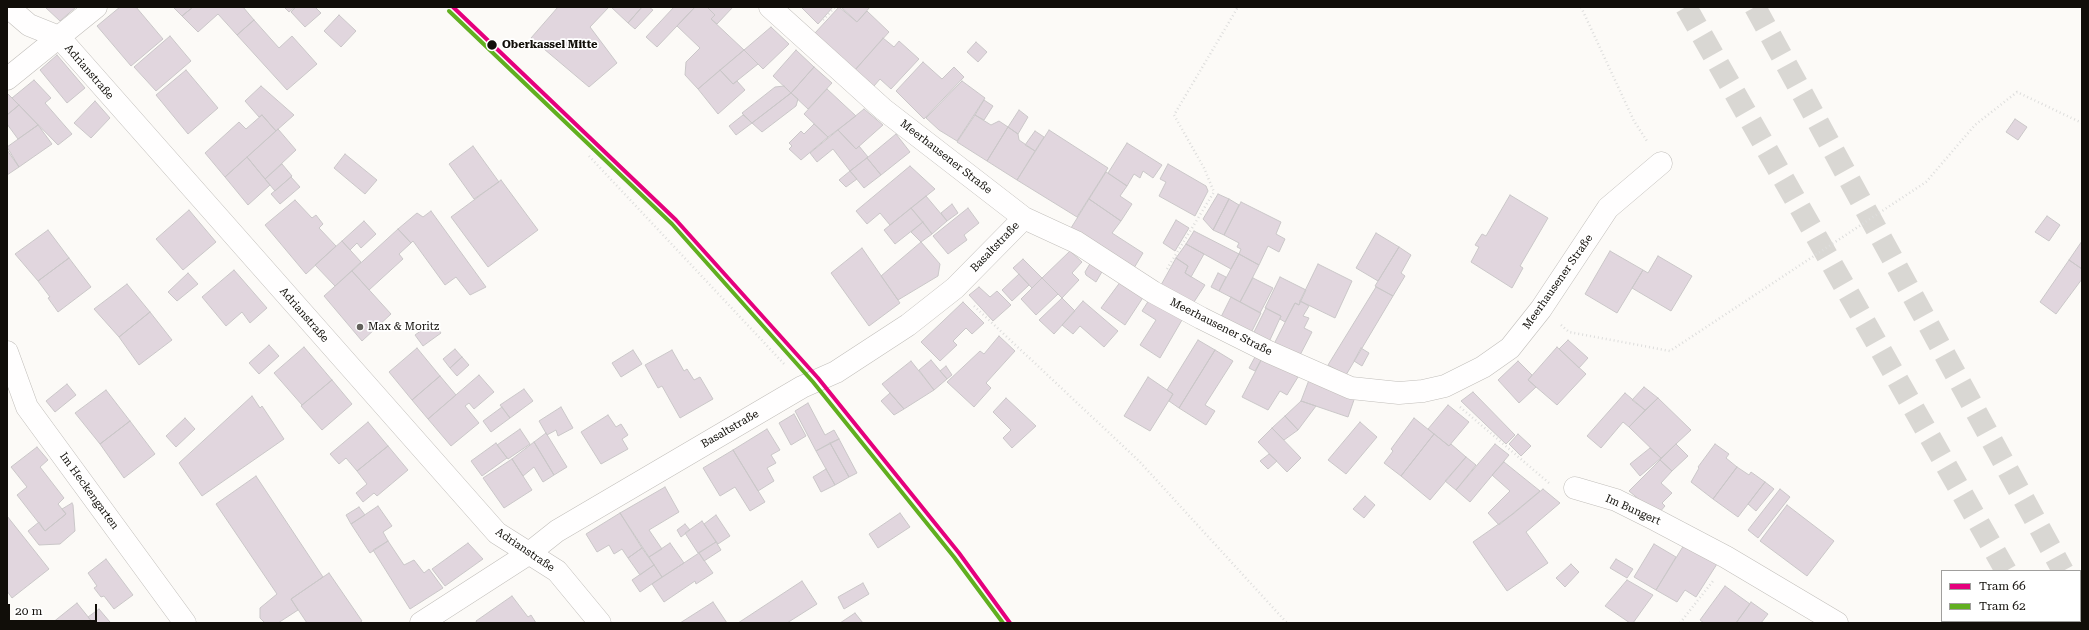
<!DOCTYPE html>
<html>
<head>
<meta charset="utf-8">
<style>
	body { margin:0 }
	#map { position:relative; width:2089px; height:630px; overflow:hidden; background:#fcfaf7; font-family:"Roboto Serif",serif }
	canvas { display:block }
	.frame { position:absolute; inset:0; border:8px solid #110e09; pointer-events:none }
	.legend { position:absolute; left:1941px; top:570px; width:140px; height:52px; box-sizing:border-box; background:#fff; border:1px solid #a09f9d; margin:0; padding:5px 7px; list-style:none; font-size:12px; color:#110e09 }
	.legend li { display:flex; align-items:center; gap:8px; height:20px }
	.legend b { width:20px; border:1px solid #a09f9d }
	.scale { position:absolute; left:8px; top:604px; width:89px; height:18px; box-sizing:border-box; border:2px solid #110e09; border-top:0; padding-left:5px; font-size:12px; line-height:14px; white-space:nowrap; color:#110e09; -webkit-text-stroke:3px #fff; paint-order:stroke }
</style>
</head>
<body>
<div id="map">
<canvas width="2089" height="630"></canvas>
<div class="frame"></div>
<ul class="legend">
<li><b style="height:5px;background:#e5007d"></b>Tram 66</li>
<li><b style="height:5px;background:#61af20"></b>Tram 62</li>
</ul>
<div class="scale">20 m</div>
</div>
<script>
const c = document.querySelector('canvas').getContext('2d');
c.lineJoin = 'round';
function fill(path, color) { c.fillStyle = color; c.fill(path, 'evenodd'); }
const poly = rows => new Path2D(rows.map(r => 'M' + r).join(''));
function strokePath(path, color, width, dash) { c.strokeStyle = color; c.lineWidth = width; c.lineCap = dash ? 'butt' : 'round'; c.setLineDash(dash || []); c.stroke(path); }
function write(font, color, halo, rows, align = 'center') {
  c.font = font + ' "Roboto Serif",serif'; c.lineWidth = 3.5; c.setLineDash([]); c.textBaseline = 'middle'; c.strokeStyle = halo; c.fillStyle = color; for (const [text, x, y, turn = 0] of rows) {
    c.save(); c.translate(x, y); c.rotate((+turn || 0) * Math.PI / 180); c.textAlign = isNaN(turn) ? turn : align; if (halo) c.strokeText(text, 0, 0); c.fillText(text, 0, 0); c.restore();
  }
}
const building = poly([
	[45,7,76,7,60,21,45,7],
	[120,7,136,7,163,39,131,66,97,26,120,7],
	[173,7,193,7,182,16,173,7],
	[193,7,243,7,254,20,237,35,218,14,198,32,182,16,193,7],
	[284,7,295,7,289,12,284,7],
	[296,7,315,7,321,13,305,27,291,12,296,7],
	[558,7,609,7,590,27,617,63,589,87,531,38,558,7],
	[611,7,642,7,628,23,611,7],
	[642,7,649,7,653,10,635,29,628,23,642,7],
	[674,7,695,7,657,47,646,37,674,7],
	[695,7,707,7,715,15,711,19,744,50,698,89,685,75,686,62,700,48,677,26,695,7],
	[707,7,733,7,717,24,711,19,715,15,707,7],
	[801,7,833,7,818,24,801,7],
	[839,7,857,22,867,11,889,32,855,70,815,33,839,7],
	[841,7,870,7,857,22,841,7],
	[339,15,356,31,341,47,324,31,339,15],
	[254,20,279,48,292,36,317,64,287,90,237,35,254,20],
	[771,27,789,44,763,69,744,50,771,27],
	[170,36,191,61,156,91,134,67,170,36],
	[883,38,894,47,899,41,919,59,891,89,880,79,874,86,855,70,883,38],
	[976,42,987,52,978,62,967,52,976,42],
	[744,50,758,64,733,84,720,70,744,50],
	[796,50,814,67,791,93,773,76,796,50],
	[57,55,85,88,67,103,40,70,57,55],
	[923,62,942,79,954,67,964,77,924,119,896,91,923,62],
	[814,67,832,83,808,109,791,93,814,67],
	[186,70,218,108,188,134,156,95,186,70],
	[720,70,733,84,737,81,745,90,718,114,698,89,720,70],
	[34,80,51,98,45,103,72,134,58,145,12,98,34,80],
	[962,81,985,98,957,141,939,130,926,118,962,81],
	[261,86,294,115,276,131,262,115,259,117,245,101,261,86],
	[784,86,791,93,752,123,742,113,775,87,784,86],
	[827,89,856,116,828,137,804,114,827,89],
	[7,93,19,105,7,115,7,93],
	[791,93,798,99,796,106,762,132,752,123,791,93],
	[984,100,993,106,984,120,975,115,984,100],
	[95,101,110,118,91,138,74,123,95,101],
	[19,105,38,125,18,139,7,124,7,115,19,105],
	[864,109,883,125,856,149,838,130,864,109],
	[1019,110,1028,117,1018,134,1008,127,1019,110],
	[262,115,276,131,225,177,205,153,239,122,246,129,262,115],
	[743,115,752,123,736,135,729,126,743,115],
	[975,115,991,125,999,121,1008,127,987,161,957,142,975,115],
	[2015,119,2027,127,2018,140,2006,132,2015,119],
	[814,124,828,137,801,160,789,149,792,146,789,143,801,131,804,134,814,124],
	[38,125,52,144,19,167,7,147,38,125],
	[1008,127,1018,134,1019,140,1035,151,1017,180,987,161,1008,127],
	[278,129,296,150,265,179,247,157,278,129],
	[838,130,856,149,859,146,868,157,850,171,833,149,817,162,810,153,838,130],
	[1049,130,1108,168,1077,217,1017,180,1049,130],
	[1035,131,1044,137,1035,151,1025,145,1035,131],
	[896,134,910,152,881,175,867,158,896,134],
	[1127,143,1162,165,1153,178,1143,171,1140,178,1134,174,1127,186,1108,173,1127,143],
	[473,146,499,182,474,199,449,164,473,146],
	[7,150,19,167,7,175,7,150],
	[345,154,377,180,365,194,334,168,345,154],
	[247,157,270,185,248,205,225,177,247,157],
	[867,158,881,175,864,188,850,171,867,158],
	[282,164,292,176,275,191,265,179,282,164],
	[1168,164,1206,186,1208,191,1195,216,1159,196,1166,182,1160,179,1168,164],
	[910,166,935,189,890,225,880,213,867,224,856,211,910,166],
	[850,171,857,179,846,187,839,180,850,171],
	[1106,172,1127,186,1120,196,1132,204,1121,221,1089,199,1106,172],
	[291,177,300,187,280,204,271,194,291,177],
	[501,180,538,230,488,267,451,217,501,180],
	[1218,194,1229,199,1213,230,1203,219,1218,194],
	[1510,195,1548,218,1520,266,1523,268,1512,288,1471,262,1479,247,1475,245,1482,234,1486,236,1510,195],
	[926,196,947,221,932,234,911,208,926,196],
	[1089,199,1121,221,1112,233,1143,253,1134,268,1071,228,1089,199],
	[1229,199,1239,205,1224,235,1213,230,1229,199],
	[295,200,312,218,316,215,323,224,319,228,336,246,306,274,265,225,295,200],
	[1241,202,1281,222,1276,234,1285,239,1279,252,1268,246,1259,265,1239,254,1241,249,1237,247,1239,243,1224,235,1241,202],
	[952,204,958,213,947,221,941,213,952,204],
	[911,208,923,222,895,244,884,230,911,208],
	[968,208,979,223,964,235,967,240,948,254,933,236,968,208],
	[189,210,216,242,183,270,156,239,189,210],
	[431,211,486,287,470,295,456,277,445,285,413,241,411,243,398,229,417,213,423,217,431,211],
	[2047,216,2060,225,2049,241,2035,232,2047,216],
	[1176,220,1189,228,1175,251,1163,243,1176,220],
	[364,221,376,234,361,248,357,243,350,250,342,241,364,221],
	[923,222,932,234,921,242,911,232,923,222],
	[398,229,411,243,399,254,403,259,369,290,352,271,398,229],
	[48,230,69,258,38,281,15,254,48,230],
	[1194,231,1239,254,1231,269,1186,244,1194,231],
	[1376,233,1399,247,1378,281,1356,268,1376,233],
	[342,241,361,262,335,286,315,265,342,241],
	[2082,241,2082,269,2069,260,2082,241],
	[921,242,940,264,938,276,898,300,881,276,921,242],
	[1186,244,1204,254,1191,277,1185,273,1188,266,1176,258,1186,244],
	[1399,247,1411,255,1401,273,1405,276,1393,296,1375,286,1399,247],
	[862,248,900,303,869,326,831,273,862,248],
	[1070,251,1082,262,1072,273,1079,280,1062,298,1042,278,1070,251],
	[1610,251,1643,270,1617,313,1585,294,1610,251],
	[1239,254,1259,265,1240,302,1219,291,1239,254],
	[1658,256,1692,276,1671,311,1632,288,1643,270,1648,273,1658,256],
	[69,258,91,287,58,312,48,298,50,297,38,281,69,258],
	[1176,258,1188,266,1185,273,1205,285,1194,302,1161,285,1176,258],
	[1023,259,1042,278,1032,288,1013,268,1023,259],
	[2069,260,2082,269,2082,279,2056,314,2040,302,2069,260],
	[1091,262,1103,270,1096,282,1086,275,1085,272,1091,262],
	[1318,264,1352,281,1335,318,1300,301,1318,264],
	[234,270,267,308,250,323,242,312,226,326,202,297,234,270],
	[352,271,391,314,362,341,324,296,352,271],
	[188,273,198,284,177,301,168,292,188,273],
	[1218,273,1226,277,1219,291,1211,287,1218,273],
	[1019,274,1029,285,1012,301,1002,290,1019,274],
	[1280,277,1306,290,1299,305,1295,303,1285,322,1280,319,1281,316,1265,308,1280,277],
	[1042,278,1058,294,1036,315,1021,299,1042,278],
	[1253,278,1273,288,1260,313,1240,302,1253,278],
	[1121,281,1144,296,1125,325,1101,308,1121,281],
	[127,284,150,312,119,337,94,309,127,284],
	[979,287,990,297,997,291,1011,305,993,321,969,295,979,287],
	[1376,287,1393,296,1346,375,1328,365,1376,287],
	[1231,297,1261,313,1251,333,1221,317,1231,297],
	[1062,298,1075,311,1054,334,1039,320,1062,298],
	[1149,300,1182,320,1160,358,1140,345,1156,320,1142,311,1149,300],
	[1083,301,1118,331,1104,347,1080,326,1073,334,1062,325,1083,301],
	[1300,301,1309,306,1303,316,1309,318,1304,328,1312,332,1299,357,1274,344,1295,303,1299,305,1300,301],
	[963,302,984,323,972,334,966,328,953,341,957,345,940,361,921,342,963,302],
	[1266,308,1281,316,1269,342,1253,334,1266,308],
	[150,312,172,340,139,365,119,337,150,312],
	[433,322,441,333,423,346,415,335,433,322],
	[999,336,1015,351,986,383,991,388,974,407,947,382,980,351,984,354,999,336],
	[1198,340,1215,350,1179,408,1169,401,1173,394,1167,390,1198,340],
	[1568,340,1588,358,1579,368,1559,349,1568,340],
	[269,345,279,356,259,374,249,363,269,345],
	[304,347,332,380,302,405,274,373,304,347],
	[1557,347,1586,374,1557,405,1528,380,1557,347],
	[417,348,440,376,412,400,389,372,417,348],
	[1361,348,1369,353,1362,366,1354,361,1361,348],
	[455,349,462,357,450,368,443,359,455,349],
	[633,350,642,364,621,377,612,363,633,350],
	[672,350,684,371,687,369,694,380,700,377,713,399,680,418,662,386,658,388,645,365,672,350],
	[1215,350,1233,361,1205,405,1215,411,1206,425,1179,408,1215,350],
	[462,357,469,365,457,376,450,368,462,357],
	[1255,357,1261,360,1255,371,1249,368,1255,357],
	[1263,357,1298,377,1287,395,1280,391,1268,410,1242,397,1263,357],
	[931,360,947,379,934,390,919,370,931,360],
	[911,361,934,390,904,409,882,384,911,361],
	[1518,361,1532,375,1528,380,1536,387,1519,403,1498,380,1518,361],
	[946,366,952,375,947,379,940,371,946,366],
	[479,375,494,392,474,409,469,403,465,406,479,423,451,446,428,419,479,375],
	[440,376,456,395,428,419,412,400,440,376],
	[1148,377,1173,394,1150,431,1124,416,1148,377],
	[332,380,352,404,322,430,301,406,332,380],
	[1309,380,1355,397,1348,417,1301,401,1309,380],
	[67,384,76,395,55,412,46,401,67,384],
	[1644,387,1658,398,1645,410,1632,400,1644,387],
	[524,389,533,401,510,418,500,405,524,389],
	[106,390,130,421,100,444,75,413,106,390],
	[1473,392,1515,435,1506,444,1461,401,1473,392],
	[890,393,904,409,894,415,881,401,890,393],
	[1625,393,1645,410,1629,427,1623,422,1601,448,1587,436,1625,393],
	[252,396,260,408,262,406,284,439,202,496,179,463,252,396],
	[1006,398,1036,426,1012,448,1003,438,1011,430,993,412,1006,398],
	[1658,398,1691,430,1661,458,1629,427,1658,398],
	[1301,401,1316,406,1298,430,1285,416,1301,401],
	[808,403,825,435,834,430,839,439,816,451,795,411,808,403],
	[1448,405,1469,422,1449,446,1428,429,1448,405],
	[502,407,510,418,491,432,483,421,502,407],
	[561,407,573,428,558,436,556,430,547,435,539,421,561,407],
	[794,414,806,436,791,445,779,423,794,414],
	[608,415,616,427,621,424,628,435,622,439,628,449,601,464,581,432,608,415],
	[1285,416,1298,430,1284,440,1272,428,1285,416],
	[185,418,195,429,176,447,166,436,185,418],
	[1414,418,1434,434,1401,476,1384,463,1393,451,1391,449,1414,418],
	[130,421,155,454,124,478,100,444,130,421],
	[368,422,388,446,357,471,346,458,339,464,330,454,368,422],
	[1360,422,1377,437,1346,474,1328,460,1360,422],
	[1272,428,1301,458,1287,472,1258,442,1272,428],
	[520,429,530,444,508,459,497,445,520,429],
	[767,429,780,450,771,455,776,463,767,468,774,481,758,491,733,450,767,429],
	[546,433,567,467,554,475,534,442,546,433],
	[1434,434,1449,446,1451,444,1466,457,1430,500,1401,476,1434,434],
	[1518,434,1531,446,1521,456,1509,444,1518,434],
	[839,439,857,473,849,477,830,443,839,439],
	[534,442,554,475,543,482,534,467,523,476,512,459,534,442],
	[496,443,507,458,482,476,471,461,496,443],
	[830,443,849,477,835,485,816,451,830,443],
	[1495,444,1509,455,1470,502,1456,490,1495,444],
	[1676,444,1688,456,1672,471,1660,460,1676,444],
	[1715,444,1729,454,1726,458,1737,467,1713,499,1691,482,1699,468,1698,467,1715,444],
	[388,446,408,470,377,496,374,493,363,502,356,493,367,484,357,471,388,446],
	[37,447,48,460,40,467,64,498,58,504,66,514,45,531,17,495,27,487,11,467,37,447],
	[1650,448,1661,458,1640,476,1630,464,1650,448],
	[733,450,765,502,750,511,735,487,720,496,703,468,733,450],
	[1269,454,1277,461,1268,469,1260,461,1269,454],
	[1466,457,1476,465,1456,490,1445,481,1466,457],
	[512,459,532,490,504,508,483,478,512,459],
	[1660,460,1672,471,1661,483,1672,493,1662,503,1665,506,1658,514,1653,511,1629,491,1660,460],
	[1504,462,1540,491,1499,525,1488,513,1510,491,1492,475,1504,462],
	[1737,467,1749,475,1751,472,1765,482,1738,517,1713,499,1737,467],
	[826,469,835,485,821,492,813,477,826,469],
	[256,476,323,577,291,599,298,610,278,623,265,623,260,618,260,608,277,594,216,504,256,476],
	[1765,482,1774,489,1756,511,1748,504,1765,482],
	[665,487,679,512,649,530,662,549,649,557,620,513,665,487],
	[1543,489,1560,503,1526,532,1548,563,1507,591,1473,542,1513,514,1543,489],
	[1780,489,1790,497,1758,538,1748,530,1780,489],
	[1365,496,1375,505,1364,518,1353,509,1365,496],
	[72,503,73,505,75,531,60,544,39,545,28,531,39,522,45,531,66,514,62,509,72,503],
	[1787,505,1834,541,1807,576,1760,541,1787,505],
	[378,506,392,526,383,532,388,541,370,553,351,524,378,506],
	[359,507,365,515,351,524,346,515,359,507],
	[620,513,642,548,628,558,622,549,614,554,609,545,597,552,586,534,620,513],
	[900,513,910,527,878,548,869,534,900,513],
	[716,515,730,536,718,544,704,524,716,515],
	[7,516,49,569,12,598,7,591,7,516],
	[702,521,716,542,698,553,685,533,702,521],
	[685,524,690,530,681,537,677,530,685,524],
	[388,541,404,565,414,560,424,573,429,569,443,588,410,609,373,550,388,541],
	[716,542,721,550,704,561,699,553,716,542],
	[468,543,483,559,445,586,432,569,468,543],
	[670,543,684,563,662,577,649,557,670,543],
	[1654,544,1676,557,1656,590,1634,577,1654,544],
	[1684,545,1717,564,1696,597,1685,590,1677,602,1656,590,1684,545],
	[642,548,654,565,640,575,628,558,642,548],
	[699,553,713,573,696,584,695,581,664,602,652,584,699,553],
	[106,559,133,595,114,609,104,596,101,597,94,588,97,586,88,573,106,559],
	[1616,559,1633,569,1627,578,1610,568,1616,559],
	[1571,564,1579,572,1565,587,1556,578,1571,564],
	[654,565,662,577,640,592,632,580,654,565],
	[329,573,362,621,359,623,307,623,291,599,329,573],
	[1627,580,1653,595,1633,623,1630,623,1605,606,1627,580],
	[802,581,817,604,787,623,738,623,802,581],
	[863,583,869,594,844,609,838,597,863,583],
	[1725,586,1750,604,1736,623,1704,623,1700,620,1725,586],
	[512,596,528,617,531,615,536,623,477,623,476,621,512,596],
	[713,602,727,623,680,623,713,602],
	[1751,602,1768,614,1761,623,1736,623,1751,602],
	[77,603,93,623,52,623,77,603],
	[99,609,110,622,108,623,93,623,88,617,99,609],
	[855,613,863,623,840,623,855,613]
]);
fill(building, '#e1d6de');
strokePath(building, '#cac7c8', 1);
strokePath(poly([
	[1686,7,2006,571],
	[1755,7,2063,571],
	[2080,602,2082,606],
	[2034,621,2035,623]
]), '#d9d7d3', 22, [22, 11]);
const minor = poly([
	[8,7,29,25,59,37,497,533,557,571,600,623],
	[770,7,883,109,1024,218,1076,242,1153,292,1201,318,1269,352,1351,388,1399,393,1423,391,1445,386,1483,367,1510,348,1541,309,1608,208,1661,163],
	[7,79,96,7],
	[7,352,27,407,185,623],
	[1575,488,1616,500,1654,519,1726,557,1837,623],
	[421,623,528,554,557,531,802,387,836,372,908,325,955,288,1024,218]
]);
strokePath(minor, '#c1beba', 23);
strokePath(poly([
	[1581,7,1634,121,1647,141],
	[823,20,835,7],
	[589,156,786,366],
	[1167,269,1214,192,1204,168,1174,115,1238,7],
	[974,306,1139,461,1287,623],
	[1561,325,1569,332,1670,351,1926,182,1975,125,2017,92,2082,123],
	[1460,407,1549,483],
	[1680,623,1713,581]
]), '#dddddc', 2.5, [1, 3]);
strokePath(minor, '#fffefe', 22);
strokePath(poly([
	[453,7,676,220,818,378,959,553,1010,623]
]), '#e5007d', 4);
strokePath(poly([
	[449,11,672,224,813,382,954,557,1003,623]
]), '#61af20', 4);
for (const [x, y, r, color] of [
	[492,45,5.5,"#110e09"],
	[360,327,4,"#63615c"]
]) { const dot = new Path2D(); dot.arc(x, y, r, 0, 2 * Math.PI); c.fillStyle = color; c.fill(dot); strokePath(dot, '#fff', 1.5); }
write('bold 11px', '#110e09', '#fff', [
	["Oberkassel Mitte",502,45]
], 'left');
write('11px', '#110e09', '#fff', [
	["Adrianstraße",89,72,49],
	["Meerhausener Straße",946,157,38],
	["Basaltstraße",995,247,-46],
	["Meerhausener Straße",1558,282,-55],
	["Adrianstraße",304,315,49],
	["Meerhausener Straße",1221,327,27],
	["Basaltstraße",730,429,-30],
	["Im Heckengarten",89,491,54],
	["Im Bungert",1633,510,24],
	["Adrianstraße",525,550,34]
]);
write('11px', '#110e09', '#fff', [
	["Max & Moritz",368,327]
], 'left');
</script>
</body>
</html>
